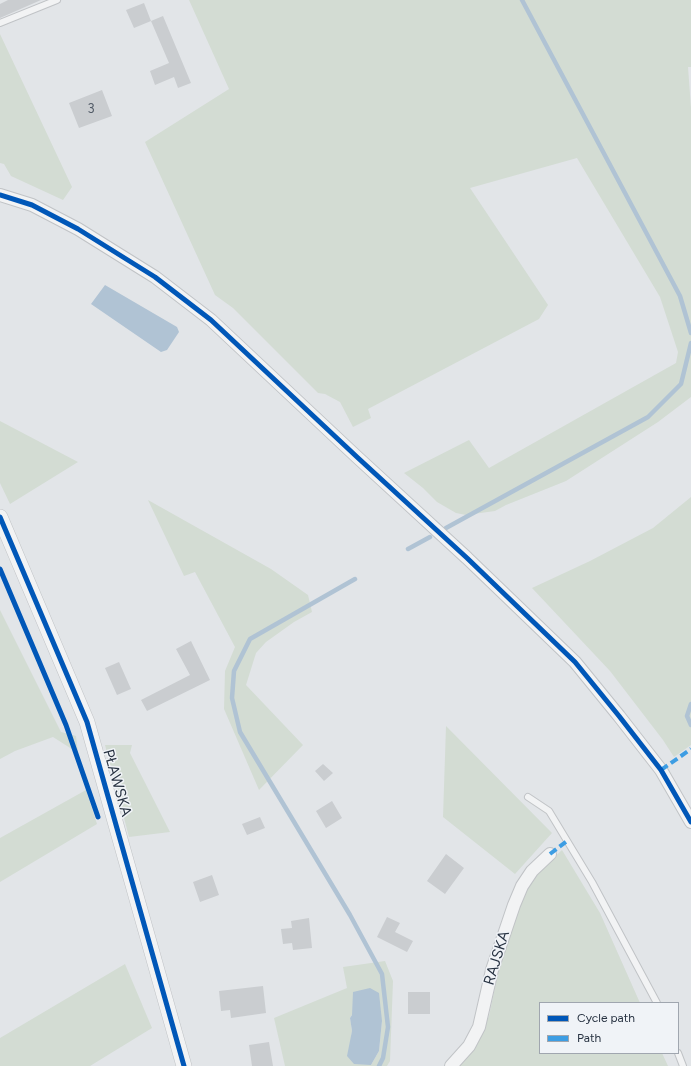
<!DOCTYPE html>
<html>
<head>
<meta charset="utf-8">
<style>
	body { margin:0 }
	#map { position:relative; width:691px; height:1066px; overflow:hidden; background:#e2e5e8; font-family:Figtree,sans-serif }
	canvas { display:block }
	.legend { position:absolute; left:539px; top:1002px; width:140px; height:52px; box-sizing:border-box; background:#f0f3f7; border:1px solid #a0a6af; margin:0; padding:5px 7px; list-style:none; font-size:12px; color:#283342 }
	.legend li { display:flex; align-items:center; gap:8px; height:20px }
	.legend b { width:20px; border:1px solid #a0a6af }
</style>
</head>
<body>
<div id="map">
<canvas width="691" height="1066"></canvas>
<ul class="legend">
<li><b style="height:5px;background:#0057b8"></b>Cycle path</li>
<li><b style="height:5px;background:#3d9de3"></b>Path</li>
</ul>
</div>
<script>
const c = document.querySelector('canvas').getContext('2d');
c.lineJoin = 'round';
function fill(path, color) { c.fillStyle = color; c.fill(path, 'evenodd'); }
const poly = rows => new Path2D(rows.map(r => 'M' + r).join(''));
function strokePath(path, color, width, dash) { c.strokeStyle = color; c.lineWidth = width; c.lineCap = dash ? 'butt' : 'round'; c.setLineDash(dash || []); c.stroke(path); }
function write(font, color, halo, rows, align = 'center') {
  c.font = font + ' Figtree,sans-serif'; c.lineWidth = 3; c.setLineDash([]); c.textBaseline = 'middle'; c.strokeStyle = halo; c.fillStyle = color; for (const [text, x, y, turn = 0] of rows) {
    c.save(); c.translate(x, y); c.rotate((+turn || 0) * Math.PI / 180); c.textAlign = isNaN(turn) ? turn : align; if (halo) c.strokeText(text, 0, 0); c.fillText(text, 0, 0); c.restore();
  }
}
fill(poly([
	[189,0,691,0,691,67,688,67,691,108,691,397,658,422,566,481,506,505,495,511,466,515,456,513,437,502,423,488,404,473,469,440,489,468,676,363,678,352,660,297,577,158,470,188,548,305,539,319,368,409,371,418,353,427,340,402,325,394,318,393,233,308,215,295,145,142,229,89],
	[0,34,72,187,63,200,11,176,4,164,0,163],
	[0,421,78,462,10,504,0,483],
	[691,497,691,745,674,757,663,740,610,671,532,588,590,561,653,528],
	[148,500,271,569,308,595,312,612,294,622,266,642,256,653,246,685,303,745,259,790,224,709,225,671,235,647,195,572,184,576],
	[0,610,61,732,76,736,78,753,53,737,15,751,0,759],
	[446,726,552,833,515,874,443,817],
	[105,745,132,745,130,753,170,832,129,837],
	[86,790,97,824,0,882,0,838],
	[562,850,600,913,640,1003,540,1003,540,1053,662,1053,668,1066,457,1066,477,1042,489,1016,503,949,525,890,536,874],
	[385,961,393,981,390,1061,387,1066,285,1066,274,1018,347,988,343,967],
	[352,1015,382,1021,379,1051,371,1065,351,1040,352,1031,350,1018],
	[125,964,152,1028,90,1066,0,1066,0,1038]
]), '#d3dcd3');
fill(poly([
	[105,285,177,327,179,332,167,350,161,352,91,304],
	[370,988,379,993,382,1021,379,1051,371,1065,354,1064,347,1056,352,1031,350,1018,352,1015,353,992]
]), '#b0c3d4');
strokePath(poly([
	[522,0,680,296,691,333],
	[446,528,648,417,681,384,691,343],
	[408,549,430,537],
	[355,579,250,639,234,671,232,698,240,732,350,915,382,974,388,1027,383,1058,379,1066],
	[691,704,687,716,691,725]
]), '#b0c3d4', 4.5);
fill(poly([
	[8,0,41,0,0,18,0,4],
	[144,3,151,21,134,28,126,10],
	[163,16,191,83,178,88,174,77,155,85,150,71,169,63,151,21],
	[102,90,112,116,79,128,69,103],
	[191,641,210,680,147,711,141,700,190,675,176,649],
	[119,662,131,689,117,695,105,668],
	[323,764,333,773,324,781,315,771],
	[332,801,342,818,326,828,316,811],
	[260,817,265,828,247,835,242,824],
	[446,854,464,868,445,894,427,881],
	[212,875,219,895,200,902,193,882],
	[387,917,400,923,395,932,413,941,407,952,377,937],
	[309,918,312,948,293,950,292,943,283,944,281,929,292,928,291,921],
	[263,986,266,1013,231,1018,230,1010,221,1011,219,991],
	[408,992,430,992,430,1014,408,1014],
	[269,1042,273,1066,252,1066,249,1045]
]), '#cacdd0');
const service = poly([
	[0,23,57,0],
	[528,797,549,811,592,882,657,1003],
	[678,1053,683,1066]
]);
const minor = poly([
	[0,195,32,205,78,229,155,277,211,320,357,457,467,558,575,662,619,716,661,770,691,822],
	[451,1066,469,1046,479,1027,492,970,514,905,522,886,532,871,550,854]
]);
const tertiary = poly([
	[0,517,87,722,184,1066]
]);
strokePath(service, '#c0c3c6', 8);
strokePath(minor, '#c0c3c6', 14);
strokePath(tertiary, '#c0c3c6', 16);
strokePath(service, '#f2f3f4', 6);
strokePath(minor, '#f2f3f4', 12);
strokePath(tertiary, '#f2f3f4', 15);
strokePath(poly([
	[661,770,691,749],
	[550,854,567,841]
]), '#3d9de3', 4, [8, 4]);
strokePath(poly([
	[0,195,32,205,78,229,155,277,211,320,357,457,467,558,575,662,619,716,661,770,691,822],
	[0,517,87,722,184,1066],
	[0,569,66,725,98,817]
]), '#0057b8', 5);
write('13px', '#515a66', null, [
	["3",91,109]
]);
write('15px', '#283342', '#f0f3f7', [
	["PŁAWSKA",117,783,74],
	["RAJSKA",497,958,-73]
]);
</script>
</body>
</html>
